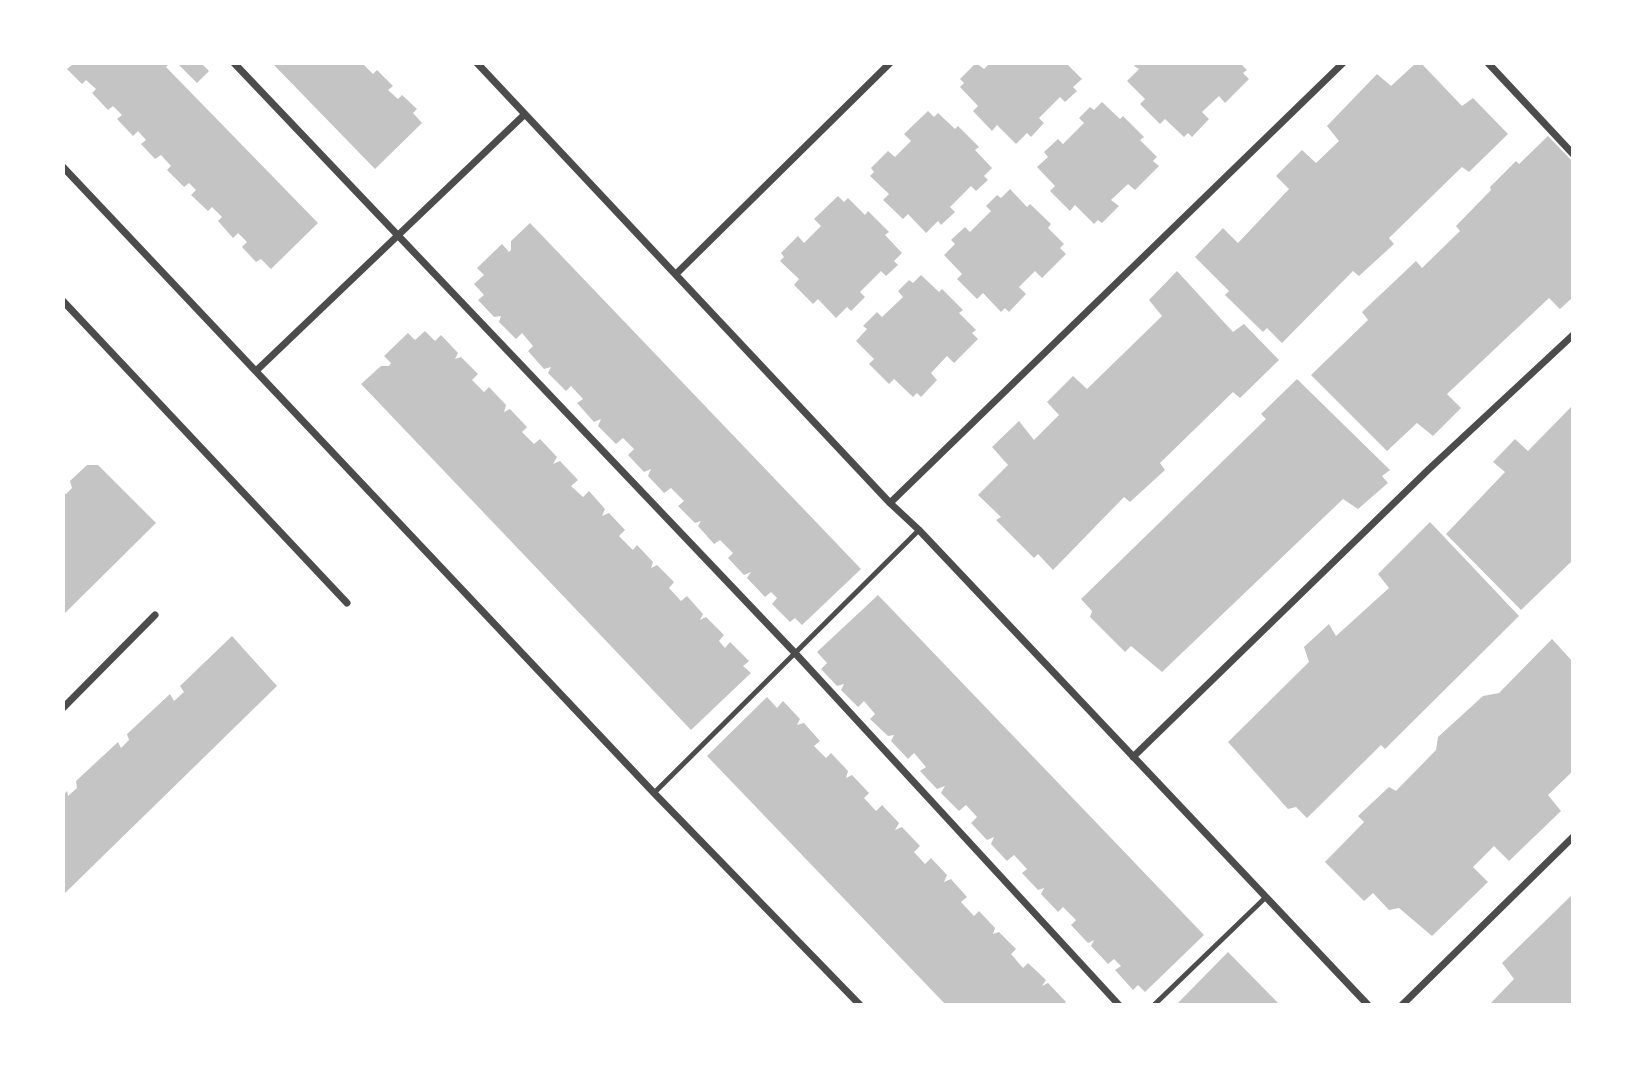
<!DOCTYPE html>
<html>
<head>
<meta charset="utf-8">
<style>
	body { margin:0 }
	#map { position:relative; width:1636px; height:1068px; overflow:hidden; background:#fff; font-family:Raleway,sans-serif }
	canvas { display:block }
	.frame { position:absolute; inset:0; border:65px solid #fff; pointer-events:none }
</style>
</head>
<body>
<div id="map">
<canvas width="1636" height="1068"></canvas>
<div class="frame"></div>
</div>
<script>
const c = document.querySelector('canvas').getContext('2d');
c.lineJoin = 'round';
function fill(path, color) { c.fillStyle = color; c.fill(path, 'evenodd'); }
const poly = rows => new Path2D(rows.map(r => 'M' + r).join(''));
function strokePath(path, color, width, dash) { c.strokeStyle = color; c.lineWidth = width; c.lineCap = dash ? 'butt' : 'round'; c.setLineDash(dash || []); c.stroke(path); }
fill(poly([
	[70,63,170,63,166,67,318,223,271,269,261,259,256,262,242,247,247,242,238,233,233,238,218,221,222,217,212,207,208,211,191,195,196,190,189,183,184,187,167,170,171,166,161,155,155,159,141,144,146,140,138,131,133,136,117,119,122,115,113,106,108,110,92,93,96,89,86,80,82,84,67,69,72,65],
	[177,63,201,63,209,71,197,83],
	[272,63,362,63,373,74,377,70,393,86,388,90,398,99,402,95,417,109,413,113,422,123,375,169],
	[976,63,984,69,990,63,1066,63,1082,79,1073,87,1077,91,1065,102,1060,97,1039,118,1044,123,1031,137,1027,133,1016,144,997,125,992,131,973,111,978,106,960,87,964,83,960,79],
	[1137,63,1240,63,1247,70,1243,73,1249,79,1225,103,1219,96,1202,112,1209,119,1192,137,1188,133,1184,137,1165,119,1160,124,1140,104,1145,99,1127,81,1139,69,1134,66],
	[1416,63,1421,63,1462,106,1473,98,1508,134,1469,172,1462,167,1389,238,1394,244,1359,276,1353,271,1282,343,1267,328,1263,332,1225,295,1229,291,1195,257,1223,228,1238,243,1289,189,1276,176,1302,150,1316,163,1339,141,1327,126,1377,74,1391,86],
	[1102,102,1120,119,1123,116,1144,137,1140,140,1157,157,1153,161,1159,166,1135,190,1128,184,1111,200,1119,206,1102,223,1098,220,1094,224,1075,205,1070,211,1050,191,1055,186,1037,167,1048,157,1044,152,1058,139,1063,144,1084,123,1079,118,1090,107,1094,110],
	[928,111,934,117,938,113,955,129,958,126,979,147,975,150,992,168,984,176,988,180,976,191,971,186,950,207,955,212,941,225,938,221,926,233,908,214,903,219,883,200,889,194,870,176,874,172,871,168,888,151,895,157,911,141,904,134],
	[1548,136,1573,162,1573,297,1560,309,1549,298,1447,394,1461,408,1433,436,1417,423,1387,451,1311,375,1368,320,1362,312,1416,261,1422,268,1460,231,1456,226,1491,190,1490,187,1516,161,1519,164],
	[1010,189,1027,207,1030,204,1051,224,1048,228,1064,244,1060,248,1066,254,1042,278,1035,271,1019,287,1026,294,1009,312,1005,308,1001,312,983,293,977,299,957,279,962,274,944,255,955,244,951,240,965,227,970,232,991,211,986,206,997,195,1001,198],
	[838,196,844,202,848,198,865,215,868,211,889,232,885,235,902,253,894,261,898,265,886,276,881,271,860,292,865,297,851,311,847,307,836,318,818,299,813,304,794,285,799,279,780,261,784,257,781,253,798,236,804,243,821,226,814,219],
	[530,223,861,569,802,625,795,618,790,622,772,604,777,598,771,592,765,597,747,578,751,572,744,575,728,558,733,553,720,540,714,544,698,526,701,521,695,523,678,506,684,501,671,488,664,493,648,476,651,469,644,472,628,455,634,449,623,438,616,444,598,426,601,419,594,422,577,403,583,399,571,386,566,391,548,373,551,367,544,369,528,351,533,346,522,333,516,339,499,322,501,316,494,317,478,300,484,295,474,284,484,275,477,268,502,244,509,252,511,250,511,241],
	[1177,271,1233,332,1244,324,1279,360,1240,398,1233,392,1160,463,1165,470,1130,502,1124,497,1053,570,1038,554,1034,558,996,520,1001,517,978,495,1008,465,992,447,1019,421,1034,440,1059,415,1047,402,1073,376,1087,389,1162,316,1149,300],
	[921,275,939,292,942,289,963,310,959,313,976,330,972,333,978,339,954,363,947,356,931,373,937,380,921,397,917,393,913,397,894,379,889,384,869,364,874,359,856,341,867,329,863,326,877,312,882,317,903,297,898,291,909,280,913,283],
	[425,331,435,341,441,335,458,353,455,359,461,357,478,374,472,380,484,392,489,387,506,405,504,412,510,409,527,427,522,432,534,444,540,439,557,457,553,464,560,461,578,480,571,486,583,497,589,491,605,509,602,516,609,513,625,530,619,536,633,550,637,545,653,562,651,568,657,565,674,582,669,588,681,601,687,596,703,614,700,620,706,617,724,635,719,641,725,648,730,642,749,661,743,666,751,673,691,730,361,384,381,366,389,366,391,363,384,356,408,333,415,340],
	[1297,379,1390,470,1382,476,1388,483,1358,509,1343,499,1162,672,1131,646,1125,652,1090,617,1092,611,1081,599,1266,419,1261,414],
	[1573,405,1573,560,1521,610,1446,534,1505,472,1493,462,1515,439,1528,451],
	[87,465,98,465,156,523,63,615,63,493,66,494,72,488,70,481],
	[1430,522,1519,616,1385,749,1381,745,1307,818,1296,807,1288,809,1228,742,1309,662,1304,647,1329,624,1336,636,1389,588,1378,574],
	[878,595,1204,935,1145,992,1138,985,1133,990,1115,970,1121,966,1114,959,1108,964,1091,946,1094,940,1088,943,1071,925,1076,920,1063,907,1058,912,1041,894,1044,888,1038,890,1022,873,1027,869,1014,855,1007,861,991,844,994,837,987,840,971,823,977,817,966,805,959,811,941,793,945,786,937,789,920,771,926,767,914,753,908,759,891,741,894,735,888,736,870,719,875,714,864,701,858,707,841,690,844,684,837,686,821,669,827,663,817,652],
	[232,636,277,686,63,895,63,795,67,791,68,796,77,788,76,781,118,742,121,748,129,740,127,734,170,694,174,701,184,692,180,686],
	[1552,639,1573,662,1573,771,1548,795,1561,811,1509,861,1494,846,1473,867,1488,882,1432,936,1399,908,1389,910,1373,893,1364,901,1325,862,1364,822,1358,816,1389,787,1396,791,1436,750,1438,737,1483,696,1499,693],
	[767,697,777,708,783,701,800,719,797,725,804,723,820,741,814,746,826,758,831,753,848,771,846,778,852,775,869,793,864,798,876,811,882,805,899,823,895,830,902,827,920,846,914,852,925,864,931,858,947,875,944,882,951,879,967,897,961,902,974,916,979,911,995,928,993,934,999,932,1016,949,1011,954,1023,968,1028,963,1046,980,1042,986,1048,983,1066,1002,1063,1005,946,1005,707,756],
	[1573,894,1573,1005,1489,1005,1514,979,1502,963],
	[1228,952,1280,1005,1176,1005]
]), '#c4c4c4');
strokePath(poly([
	[654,793,919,530],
	[1154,1005,1266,897]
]), '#4c4c4c', 5);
strokePath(poly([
	[234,63,795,653,1119,1005],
	[477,63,890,503,919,530,1368,1005],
	[1488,63,1573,154],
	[63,167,654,793,860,1005],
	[676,274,890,63],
	[63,301,347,603],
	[257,370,525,114],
	[890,503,1343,63],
	[63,708,155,615],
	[1133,757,1428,470,1573,335],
	[1402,1005,1573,837]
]), '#4c4c4c', 7);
</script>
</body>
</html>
